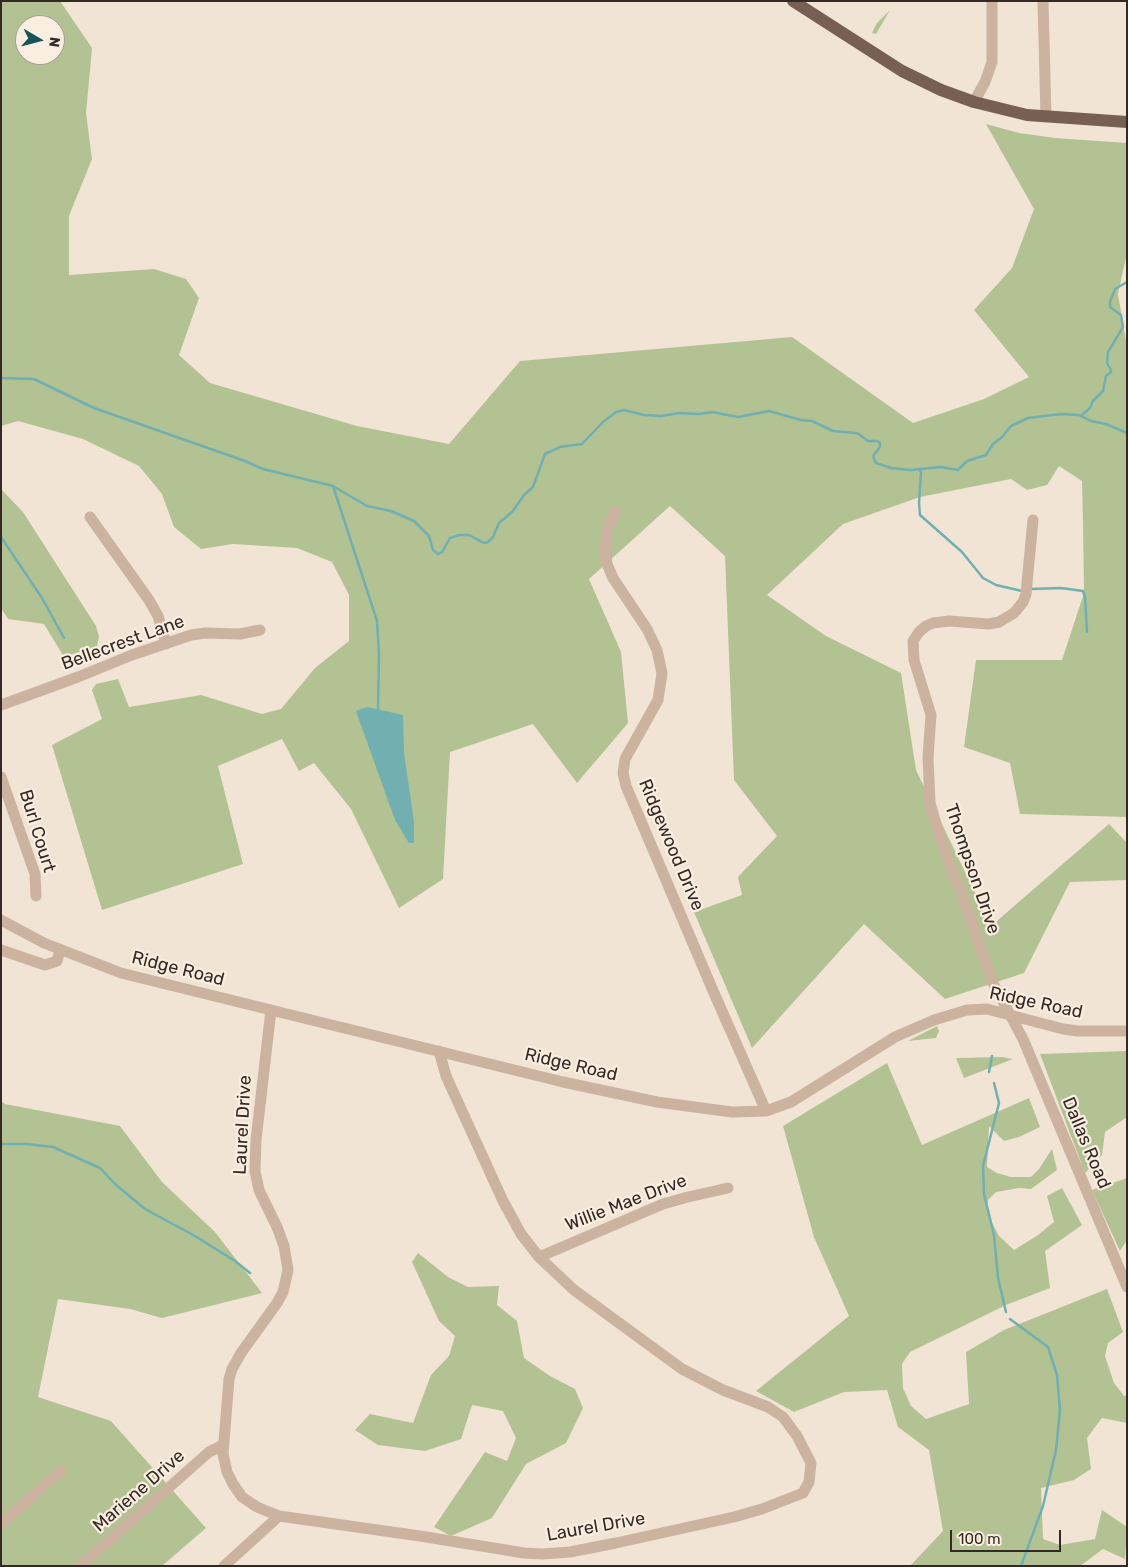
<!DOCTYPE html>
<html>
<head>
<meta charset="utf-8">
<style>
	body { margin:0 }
	#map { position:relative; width:1128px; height:1567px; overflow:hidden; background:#f2e4d4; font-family:Rubik,sans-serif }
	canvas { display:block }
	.frame { position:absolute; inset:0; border:2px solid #342924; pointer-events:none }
	.north { position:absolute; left:15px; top:15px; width:50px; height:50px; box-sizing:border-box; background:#faeee0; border:1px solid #ab9f95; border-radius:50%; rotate:98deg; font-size:14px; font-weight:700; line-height:20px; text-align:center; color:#342924 }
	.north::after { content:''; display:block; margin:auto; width:18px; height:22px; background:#165458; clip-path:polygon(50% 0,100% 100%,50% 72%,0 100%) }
	.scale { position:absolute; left:950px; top:1530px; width:111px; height:22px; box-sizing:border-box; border:2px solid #342924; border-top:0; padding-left:6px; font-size:15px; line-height:18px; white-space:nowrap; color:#342924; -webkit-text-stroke:4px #faeee0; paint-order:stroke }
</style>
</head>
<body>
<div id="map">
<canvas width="1128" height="1567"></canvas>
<div class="frame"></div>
<div class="north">N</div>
<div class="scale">100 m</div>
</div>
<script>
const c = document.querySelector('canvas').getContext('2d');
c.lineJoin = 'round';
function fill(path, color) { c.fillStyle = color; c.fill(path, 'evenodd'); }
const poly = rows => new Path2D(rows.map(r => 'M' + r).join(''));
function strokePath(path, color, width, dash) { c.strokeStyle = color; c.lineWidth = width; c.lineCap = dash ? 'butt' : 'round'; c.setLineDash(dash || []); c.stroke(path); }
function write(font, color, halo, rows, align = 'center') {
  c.font = font + ' Rubik,sans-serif'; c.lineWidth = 4.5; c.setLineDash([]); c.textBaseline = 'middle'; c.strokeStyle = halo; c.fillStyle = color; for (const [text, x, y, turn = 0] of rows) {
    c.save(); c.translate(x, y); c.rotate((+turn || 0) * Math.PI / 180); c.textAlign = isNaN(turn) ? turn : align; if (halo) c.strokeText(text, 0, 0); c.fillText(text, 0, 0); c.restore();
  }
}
fill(poly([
	[1,1,60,1,92,48,86,113,92,159,69,216,69,275,154,269,186,279,199,298,179,355,210,383,357,426,449,444,520,361,792,337,913,423,984,399,1029,377,974,310,1012,268,1034,209,986,124,1019,133,1055,138,1127,143,1127,253,1118,294,1127,347,1127,817,1020,814,1010,763,964,747,976,660,1062,660,1084,593,1083,523,1082,481,1059,466,1047,485,1027,490,1011,479,920,497,843,524,767,595,826,636,901,673,916,770,991,926,1109,824,1127,843,1127,880,1070,882,1024,973,945,999,864,924,752,1048,694,912,742,895,738,877,777,836,734,780,725,556,670,506,589,579,621,652,628,723,577,783,533,724,450,752,443,879,399,908,351,809,314,763,299,771,282,739,218,766,243,864,102,910,52,745,102,719,92,690,96,684,118,679,129,707,201,695,262,714,281,709,315,668,349,641,349,595,332,562,297,548,233,544,201,549,174,527,162,494,139,466,83,439,18,421,1,426],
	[25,25,55,25,55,55,25,55],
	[890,10,876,34,872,33,877,23],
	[1,489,23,512,96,626,99,637,97,646,64,657,44,624,8,619,1,608],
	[937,1026,939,1031,936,1038,908,1041],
	[1127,1051,1127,1117,1105,1132,1102,1155,1085,1173,1040,1054],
	[1002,1057,1013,1059,964,1078,956,1058],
	[887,1063,922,1145,1029,1098,1040,1127,1019,1137,1004,1141,989,1126,987,1167,997,1173,1011,1177,1031,1177,1039,1169,1052,1149,1057,1170,1031,1189,1019,1188,996,1192,988,1200,988,1215,999,1236,1014,1250,1038,1235,1054,1222,1047,1196,1062,1188,1082,1225,1045,1251,1050,1288,1006,1305,910,1352,902,1364,903,1388,911,1406,926,1419,969,1404,966,1352,1004,1330,1107,1289,1123,1332,1108,1343,1105,1356,1114,1383,1124,1396,1127,1395,1127,1423,1102,1418,1087,1438,1091,1469,1074,1480,1041,1488,1043,1539,1060,1545,1095,1539,1102,1510,1127,1527,1125,1559,1103,1549,1080,1566,910,1566,943,1531,929,1450,898,1427,887,1390,844,1392,794,1412,756,1391,849,1316,814,1237,783,1126],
	[1,1101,5,1104,120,1126,162,1182,215,1232,262,1293,162,1318,130,1309,58,1299,38,1397,111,1421,206,1528,162,1566,1,1566],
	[1127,1178,1127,1240,1120,1251,1092,1190],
	[418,1253,448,1277,468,1287,499,1286,497,1305,517,1321,524,1358,550,1376,575,1389,583,1408,566,1443,526,1464,492,1518,451,1536,434,1527,485,1452,507,1461,516,1438,503,1411,472,1405,461,1439,425,1451,378,1445,355,1430,370,1414,413,1423,431,1375,449,1356,455,1336,439,1321,412,1262]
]), '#b2c293');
fill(poly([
	[367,707,403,715,404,753,414,822,414,843,409,843,395,820,356,711]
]), '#71afb1');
strokePath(poly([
	[1,378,34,379,94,408,245,461,263,469,333,486,367,506,391,511,414,521,429,536,433,550,438,554,442,552,450,538,459,535,469,535,484,543,488,542,493,537,499,523,513,511,524,495,533,487,545,454,560,447,582,444,603,422,616,412,624,410,644,415,661,416,679,413,699,414,712,412,738,417,769,411,801,420,812,421,833,431,857,433,868,441,877,441,880,443,880,447,873,456,876,463,891,468,910,470,941,467,958,470,967,461,986,455,993,444,1002,437,1011,426,1028,418,1061,414,1079,415,1091,421,1106,424,1127,433],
	[1081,416,1090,408,1093,401,1103,391,1106,376,1111,372,1111,370,1107,363,1108,352,1123,327,1121,315,1110,307,1110,302,1115,289,1127,282],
	[919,469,921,472,919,503,920,515,962,552,983,578,996,585,1022,591],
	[333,486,377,621,379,653,378,710],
	[1,537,42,598,64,638],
	[1031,589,1061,588,1083,591,1085,597,1087,632],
	[989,1072,992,1056],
	[994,1083,999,1103,983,1166,984,1194,994,1235,998,1278,1006,1312],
	[1,1144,27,1144,53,1147,100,1168,115,1184,145,1209,195,1236,235,1261,250,1273],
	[1010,1319,1048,1347,1057,1375,1060,1410,1056,1450,1043,1506,1021,1566]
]), '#71afb1', 2.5);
strokePath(poly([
	[1043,1,1046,117],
	[974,102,985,82,992,62,992,1],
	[616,512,607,530,605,549,607,564,613,578,647,629,657,650,662,673,658,700,625,759,623,773,626,786,714,993,766,1111],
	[90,517,149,600,158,616,166,644],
	[1033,520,1026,594,1023,602,1014,613,999,622,989,624,949,621,933,623,926,626,919,632,913,641,914,660,931,715,928,757,930,803,942,844,966,906,993,983,1023,1039,1127,1287],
	[1,705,78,677,132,655,191,635,205,633,240,634,260,630],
	[1,777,35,874,36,896],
	[1,920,44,943,121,973,563,1082,657,1102,732,1112,766,1111,791,1102,895,1037,934,1020,967,1010,987,1009,1063,1029,1078,1031,1127,1031],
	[1,950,45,965,57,961,60,950],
	[271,1010,256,1140,255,1171,259,1190,277,1227,284,1246,288,1270,283,1292,277,1303,241,1353,232,1369,229,1379,223,1454,227,1472,233,1484,242,1497,257,1507,279,1516,420,1536,524,1553,542,1554,570,1552,616,1543,734,1517,762,1509,803,1493,809,1482,811,1463,797,1436,783,1417,768,1407,723,1390,682,1369,574,1290,539,1257,521,1234,503,1201,446,1076,439,1051],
	[539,1257,663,1204,688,1197,728,1188],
	[1,1524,61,1471],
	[80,1566,209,1452,223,1445],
	[224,1566,279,1516]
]), '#cbb3a0', 11);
strokePath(poly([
	[793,1,902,71,941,90,974,102,1027,115,1127,122]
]), '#775f53', 12);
write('18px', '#342924', '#faeee0', [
	["Bellecrest Lane",123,643,-20],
	["Burl Court",37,831,73],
	["Ridgewood Drive",671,845,67],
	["Thompson Drive",972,869,71],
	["Ridge Road",178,969,14],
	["Ridge Road",1036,1003,12],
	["Ridge Road",571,1065,13],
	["Laurel Drive",243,1125,-87],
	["Dallas Road",1086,1143,67],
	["Willie Mae Drive",626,1203,-21],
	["Mariene Drive",139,1491,-41],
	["Laurel Drive",596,1527,-10]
]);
</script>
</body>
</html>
